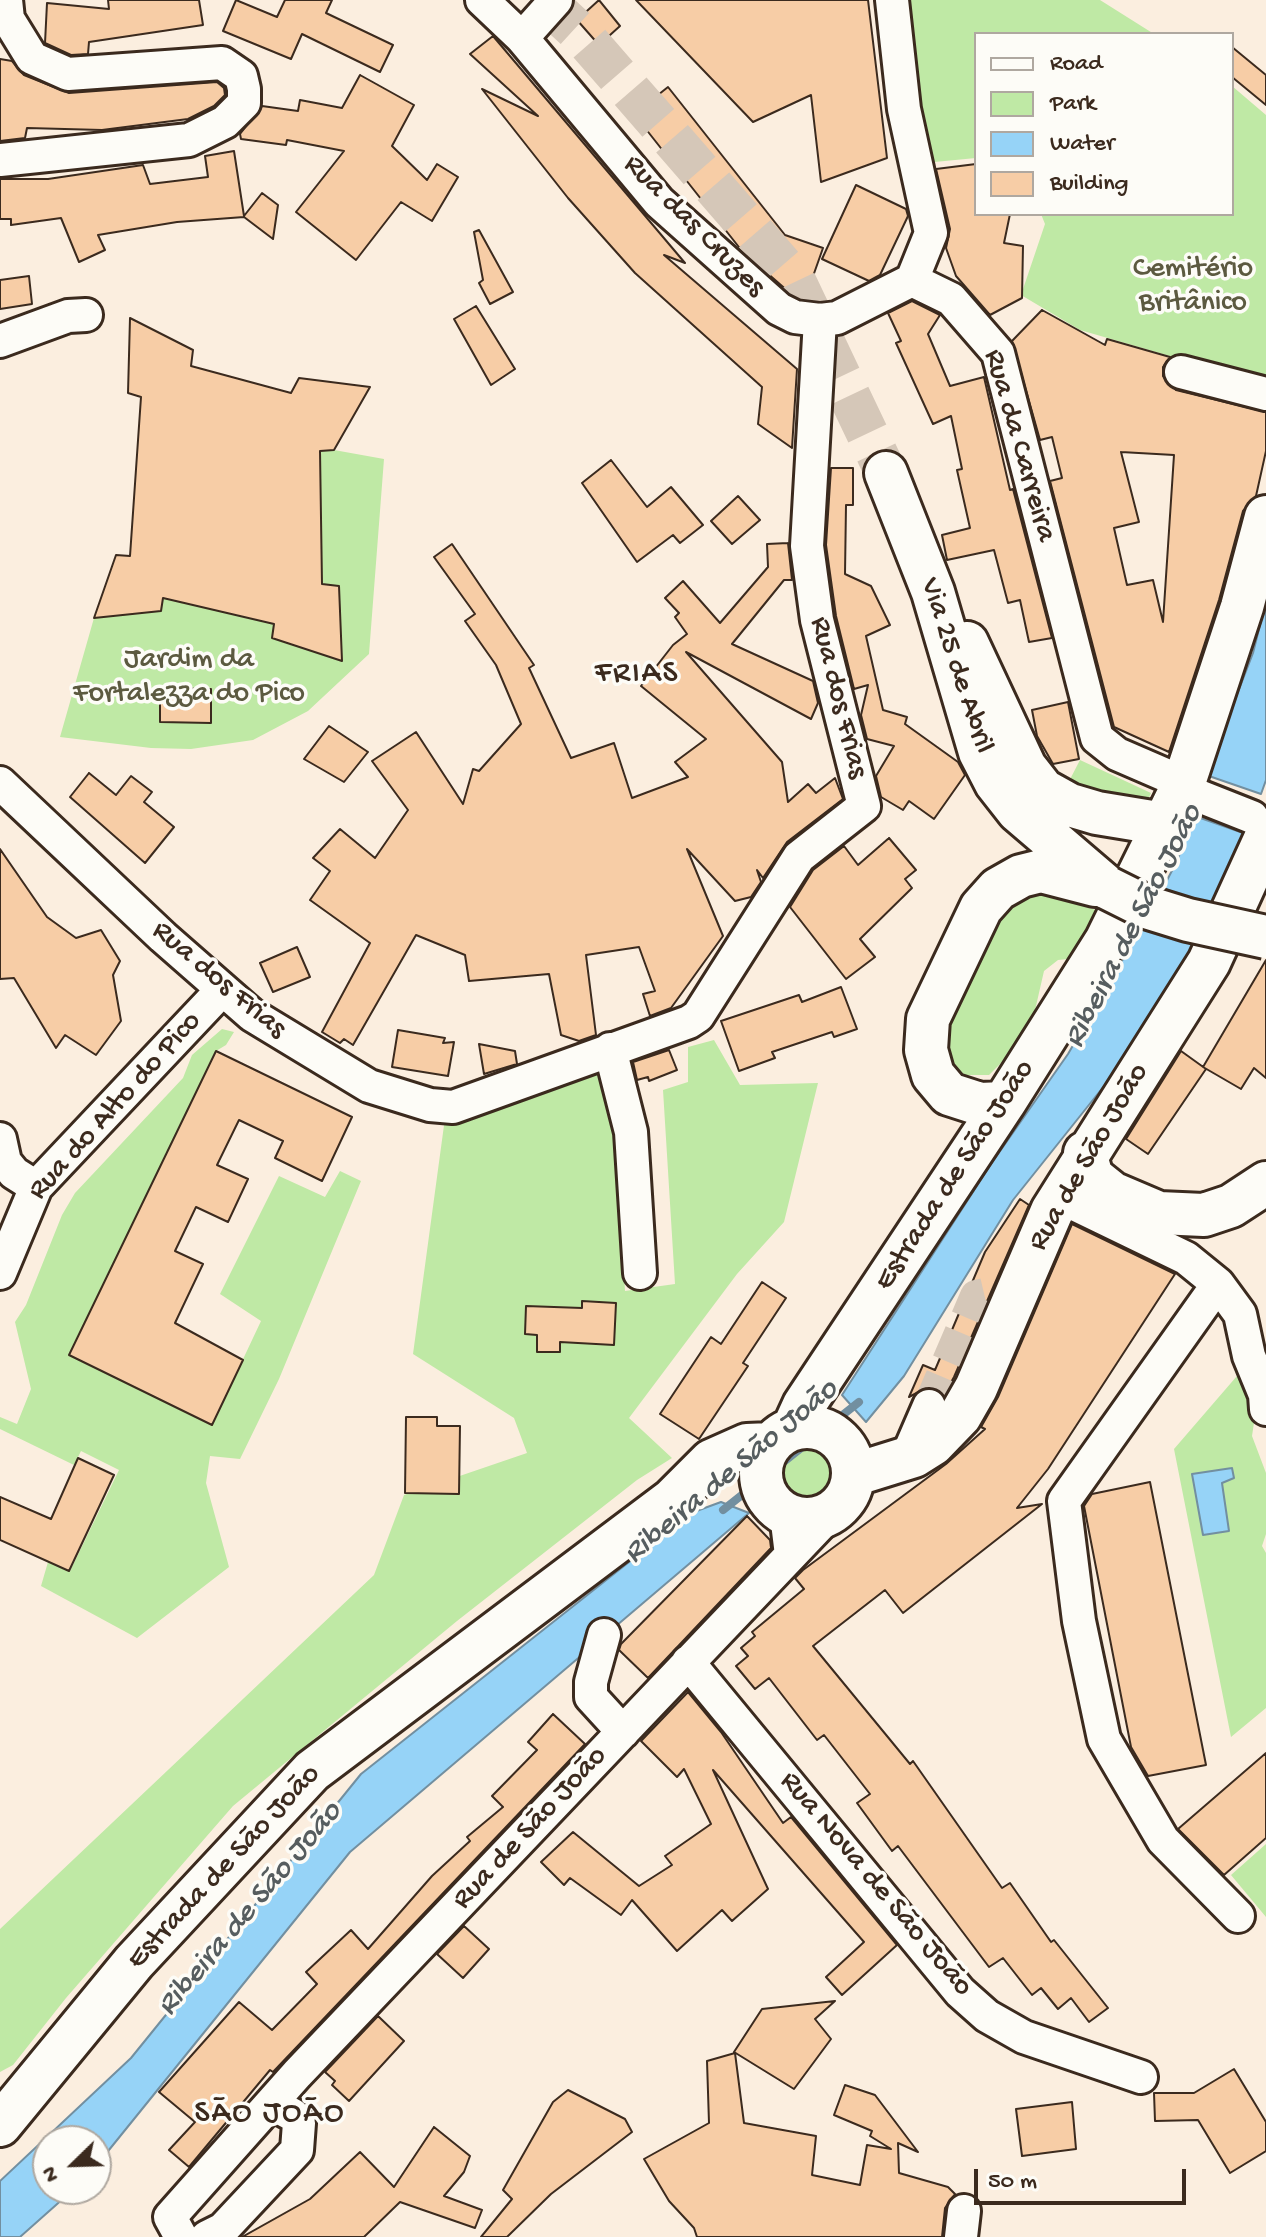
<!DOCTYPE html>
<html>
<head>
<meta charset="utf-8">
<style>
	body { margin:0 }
	#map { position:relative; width:1266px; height:2237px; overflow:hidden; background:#fbeedf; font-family:"Gochi Hand",sans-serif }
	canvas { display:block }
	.legend { position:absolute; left:974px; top:32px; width:260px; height:184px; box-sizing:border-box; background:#fdfcf7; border:2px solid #afa8a0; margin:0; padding:10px 14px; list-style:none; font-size:24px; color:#3b2a1e }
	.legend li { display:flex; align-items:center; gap:16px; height:40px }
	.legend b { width:40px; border:2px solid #afa8a0 }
	.north { position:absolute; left:32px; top:2125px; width:80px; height:80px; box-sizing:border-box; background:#fdfcf7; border:2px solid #afa8a0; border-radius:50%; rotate:247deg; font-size:22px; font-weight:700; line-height:32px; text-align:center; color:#3b2a1e }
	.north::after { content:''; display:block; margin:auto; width:28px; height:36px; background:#3b2a1e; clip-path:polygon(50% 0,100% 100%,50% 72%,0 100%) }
	.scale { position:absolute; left:974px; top:2169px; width:212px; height:36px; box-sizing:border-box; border:4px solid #3b2a1e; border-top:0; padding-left:10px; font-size:24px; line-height:28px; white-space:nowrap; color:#3b2a1e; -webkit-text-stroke:6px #fdfcf7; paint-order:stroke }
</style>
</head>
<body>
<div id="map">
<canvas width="1266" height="2237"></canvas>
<ul class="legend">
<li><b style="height:10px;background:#fdfcf7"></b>Road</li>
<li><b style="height:22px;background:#bfe9a5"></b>Park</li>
<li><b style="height:22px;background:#96d3f7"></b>Water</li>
<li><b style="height:22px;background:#f7cda6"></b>Building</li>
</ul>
<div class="north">N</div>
<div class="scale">50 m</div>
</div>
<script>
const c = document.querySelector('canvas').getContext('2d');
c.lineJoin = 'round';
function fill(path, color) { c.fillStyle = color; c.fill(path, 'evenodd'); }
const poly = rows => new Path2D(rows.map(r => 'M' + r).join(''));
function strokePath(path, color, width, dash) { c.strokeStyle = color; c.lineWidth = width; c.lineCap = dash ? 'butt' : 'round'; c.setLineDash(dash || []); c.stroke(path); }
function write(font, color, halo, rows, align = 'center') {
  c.font = font + ' "Gochi Hand",sans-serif'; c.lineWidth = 7; c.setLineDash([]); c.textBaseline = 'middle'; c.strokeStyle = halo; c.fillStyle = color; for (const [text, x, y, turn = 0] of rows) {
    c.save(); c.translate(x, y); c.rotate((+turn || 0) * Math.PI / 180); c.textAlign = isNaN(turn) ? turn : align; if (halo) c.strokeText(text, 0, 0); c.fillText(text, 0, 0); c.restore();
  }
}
fill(poly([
	[903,0,1100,0,1154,34,976,34,976,158,924,163],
	[1232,86,1266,115,1266,384,1080,330,1021,295,1045,224,1041,214,1232,214],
	[334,450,384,459,369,654,308,711,253,740,191,749,151,748,60,737,94,618,161,611,163,598,274,624,273,638,342,660,339,586,322,584,320,451],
	[1080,760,1151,793,1146,804,1065,789],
	[1049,893,1101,912,1077,958,1058,960,1044,971,1033,1019,1003,1061,989,1075,960,1075,945,1066,938,1023,983,926,1027,894],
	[222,1029,234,1032,226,1045,216,1051,69,1355,212,1425,261,1321,220,1294,279,1176,325,1197,340,1171,361,1181,279,1379,240,1459,210,1456,206,1483,229,1567,137,1638,41,1586,48,1562,70,1571,119,1470,81,1451,74,1465,0,1429,0,1417,17,1424,31,1389,15,1322,26,1305,62,1215,75,1193,183,1078,192,1055],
	[714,1040,740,1085,818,1083,784,1222,737,1274,629,1418,672,1458,637,1480,457,1621,233,1806,66,1998,13,2065,0,2072,0,1929,374,1575,404,1495,527,1453,514,1418,413,1354,445,1118,605,1067,617,1157,625,1291,675,1284,663,1090,688,1082,688,1047],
	[1243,1369,1257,1403,1252,1436,1266,1473,1266,1534,1262,1546,1266,1553,1266,1708,1231,1737,1174,1449],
	'779 1472a27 27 0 1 1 54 0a27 27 0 1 1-54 0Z',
	[1266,1844,1266,1917,1231,1875]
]), '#bfe9a5');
const water = poly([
	[1266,601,1266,780,1261,794,1206,775,1253,653,1266,601],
	[1192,815,1246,834,1215,903,1186,897,1163,888,1178,859,1192,815],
	[1141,928,1194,944,1124,1061,1013,1200,904,1376,866,1422,842,1395,991,1164,1068,1054,1141,928],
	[1232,1468,1234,1478,1222,1483,1229,1531,1203,1535,1192,1474,1232,1468],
	[721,1502,749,1513,350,1852,96,2166,96,2141,48,2141,48,2189,74,2189,20,2237,0,2237,0,2181,131,2058,361,1774,691,1513,721,1502]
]);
fill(water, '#96d3f7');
strokePath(water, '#728fa0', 2);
strokePath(poly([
	[723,1510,859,1402]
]), '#728fa0', 8);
const building = poly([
	[108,0,199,0,203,25,89,42,88,54,71,55,45,43,47,3,109,9,108,0],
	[236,0,277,17,285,0,332,0,326,13,393,45,380,72,302,34,291,59,223,31,236,0],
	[599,0,620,26,599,45,577,20,599,0],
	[636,0,868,0,887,158,821,182,811,95,753,122,636,0],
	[493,36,685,263,664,255,797,369,792,448,758,424,762,387,635,273,568,198,482,89,538,116,470,54,493,36],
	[1232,47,1266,75,1266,105,1232,77,1232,47],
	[0,59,12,61,24,75,69,93,217,82,224,88,225,95,214,106,188,119,102,130,27,128,25,138,0,141,0,59],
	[360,75,414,105,392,146,427,180,437,164,458,177,432,221,401,202,356,260,296,212,344,151,287,140,286,145,241,139,240,134,262,106,298,111,300,100,342,108,360,75],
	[668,87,785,235,823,248,805,299,790,293,742,251,634,114,668,87],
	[234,151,244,216,262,193,278,205,273,239,244,217,177,222,98,235,105,250,79,262,61,218,11,225,11,219,0,219,0,179,48,179,143,165,150,184,208,177,205,156,234,151],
	[976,164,976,214,1010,214,1004,243,1023,246,1022,298,990,315,956,276,946,248,950,229,936,169,976,164],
	[856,185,906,209,908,216,880,275,869,281,822,259,856,185],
	[479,230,513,292,490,304,479,283,483,280,474,232,479,230],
	[29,276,32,304,0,309,0,280,29,276],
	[912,301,940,315,928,334,950,386,984,377,1010,490,1013,489,1052,638,1029,642,1020,600,1008,603,994,550,947,560,942,535,970,528,957,470,962,469,951,416,933,424,896,343,901,341,888,313,912,301],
	[476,306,515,369,491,385,454,319,476,306],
	[1042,310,1105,345,1107,339,1170,357,1163,367,1163,376,1176,390,1266,412,1266,451,1256,496,1243,511,1219,600,1169,752,1114,727,1050,481,1062,478,1052,437,1040,440,1012,341,1042,310],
	[1121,452,1174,455,1163,622,1153,580,1127,585,1114,528,1139,522,1121,452],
	[130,318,193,350,191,366,291,393,299,378,370,387,334,450,320,451,322,584,339,586,342,661,272,638,274,624,163,598,161,611,94,618,116,555,130,556,141,397,128,393,130,318],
	[611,460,647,507,671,487,703,525,680,543,673,535,637,562,582,483,611,460],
	[831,468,853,468,853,505,846,505,845,574,871,586,890,625,866,636,883,710,907,717,905,724,958,762,965,775,934,819,909,801,903,810,881,797,876,776,894,746,867,739,861,715,868,685,854,689,836,616,826,545,831,468],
	[738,496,760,520,732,544,711,521,738,496],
	[788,543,792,580,784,580,732,644,813,681,818,703,811,719,686,652,782,762,788,802,808,784,816,793,835,778,843,799,787,842,763,878,757,870,761,882,751,897,735,901,687,849,723,936,671,1008,650,1016,643,994,655,991,639,947,586,955,596,1035,579,1041,561,1035,549,974,469,981,465,955,416,935,353,1045,344,1039,340,1043,322,1032,370,943,310,900,330,871,313,858,340,829,375,858,408,810,372,761,416,732,463,804,473,769,479,771,521,724,496,665,465,621,475,614,434,557,452,544,534,665,529,668,571,758,614,743,632,798,688,777,675,762,706,739,641,686,673,645,687,634,675,617,679,613,665,598,683,581,720,623,768,567,767,544,788,543],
	[160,688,211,689,211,723,160,722,160,688],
	[1068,702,1079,759,1053,764,1037,736,1032,710,1068,702],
	[329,726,368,752,344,782,304,759,329,726],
	[89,773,116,795,131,776,152,792,144,802,174,827,145,863,70,797,89,773],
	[889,838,916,870,905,879,912,888,860,939,875,957,846,979,790,907,813,870,844,846,858,865,889,838],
	[0,849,47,917,76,938,101,930,120,961,113,975,121,1021,96,1055,65,1035,56,1048,14,978,0,979,0,849],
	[297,947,310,977,273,992,260,963,297,947],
	[1266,960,1266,1078,1254,1068,1241,1089,1203,1067,1266,960],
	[841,987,857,1029,834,1037,832,1032,772,1052,775,1058,739,1071,721,1021,799,995,802,1002,841,987],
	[398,1030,445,1038,443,1043,454,1042,448,1076,392,1067,398,1030],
	[479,1044,515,1051,517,1064,484,1074,479,1044],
	[669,1050,677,1070,649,1081,648,1077,637,1080,633,1062,669,1050],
	[216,1051,352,1117,322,1181,275,1158,283,1141,239,1120,217,1165,248,1179,228,1222,196,1207,175,1251,203,1264,175,1323,243,1360,212,1425,69,1355,216,1051],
	[1181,1051,1206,1069,1148,1154,1126,1139,1181,1051],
	[1020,1199,1029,1205,954,1377,944,1395,928,1387,909,1397,923,1365,935,1370,985,1252,1020,1199],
	[1072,1224,1175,1274,1048,1469,1017,1508,1042,1504,903,1613,885,1590,813,1646,910,1764,913,1761,1002,1888,1010,1883,1051,1942,1054,1940,1108,2008,1089,2022,1071,1998,1058,2009,1041,1988,1032,1995,1003,1958,989,1967,898,1846,892,1851,857,1803,870,1794,824,1735,817,1740,769,1678,755,1689,736,1666,748,1656,741,1648,755,1636,752,1632,804,1589,795,1578,803,1570,946,1464,985,1429,981,1427,998,1397,1072,1224],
	[762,1282,786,1298,743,1363,748,1366,699,1439,660,1414,711,1337,721,1344,762,1282],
	[582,1301,616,1303,614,1345,560,1342,560,1352,537,1352,537,1335,525,1334,526,1306,582,1308,582,1301],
	[406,1417,437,1417,437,1426,460,1426,459,1494,405,1493,406,1417],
	[78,1458,114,1475,69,1571,0,1540,0,1497,51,1519,78,1458],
	[1150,1482,1206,1765,1148,1776,1131,1747,1084,1506,1092,1494,1150,1482],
	[747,1516,770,1540,771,1548,648,1678,619,1650,621,1644,747,1516],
	[688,1692,721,1732,783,1823,791,1817,897,1945,842,1995,826,1977,864,1942,713,1770,768,1889,732,1921,722,1910,677,1951,632,1900,621,1915,570,1878,564,1885,541,1862,573,1832,639,1886,672,1865,665,1856,711,1824,684,1769,677,1777,641,1741,688,1692],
	[553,1714,585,1744,273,2072,270,2070,189,2167,169,2150,195,2122,159,2092,239,2002,272,2030,317,1984,306,1972,351,1930,368,1949,432,1876,470,1841,467,1837,503,1807,492,1796,537,1750,528,1742,553,1714],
	[1266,1753,1266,1838,1224,1875,1178,1829,1266,1753],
	[464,1926,489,1949,463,1978,437,1954,464,1926],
	[835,2001,815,2019,831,2039,794,2089,734,2052,762,2009,835,2001],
	[378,2016,404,2041,349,2101,332,2085,335,2081,325,2072,378,2016],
	[735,2053,744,2123,816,2136,812,2175,860,2185,867,2145,891,2149,870,2136,872,2131,834,2115,845,2085,875,2095,918,2152,898,2143,899,2173,948,2187,955,2194,945,2208,942,2237,697,2237,694,2228,669,2201,644,2159,709,2123,707,2061,735,2053],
	[1234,2069,1266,2122,1266,2151,1230,2173,1198,2120,1155,2121,1154,2093,1194,2093,1234,2069],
	[568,2090,625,2119,632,2132,551,2194,507,2237,481,2237,512,2199,503,2190,553,2102,568,2090],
	[1072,2102,1076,2149,1022,2156,1016,2109,1072,2102],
	[434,2127,470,2156,464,2172,444,2196,482,2210,475,2228,400,2202,364,2237,242,2237,310,2199,360,2152,394,2187,434,2127]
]);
fill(building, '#f7cda6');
strokePath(building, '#3b2a1e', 2);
strokePath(poly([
	[929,1406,976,1296,993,1292]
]), '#d5c7b8', 32, [32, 16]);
strokePath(poly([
	[544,0,581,34,794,279,886,473]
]), '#d5c7b8', 42, [42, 21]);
const minor = poly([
	[482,0,522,38,659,202,779,309,795,317,820,320,837,318,912,280],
	[892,0,904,109,931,233,912,280],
	[522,38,556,0],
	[0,160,189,140,225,122,244,103,244,89,241,76,222,63,68,74,32,58,8,19,6,0],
	[912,280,951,299,998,353,1097,738,1117,754,1184,783],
	[0,341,68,316,86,315],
	[1181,372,1266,394],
	[0,783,163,937,252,1015,369,1086,430,1105,453,1107,689,1022,698,1016,799,857,864,806,817,620,807,546,820,320],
	[1199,796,1252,817],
	[610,1049,631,1132,640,1273],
	[0,1139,5,1162,14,1173,36,1187],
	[1060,1197,1186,1258,1218,1284,1240,1314,1249,1356,1265,1395,1266,1409],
	[0,1273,36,1187,222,990],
	[1218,1284,1064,1501,1079,1621,1104,1739,1163,1840,1238,1916],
	[906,1459,929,1406],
	[786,1514,791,1555],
	[604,1635,591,1682,591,1697,623,1732],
	[688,1662,960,1992,987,2016,1024,2037,1141,2077],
	[181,2237,170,2217,297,2074,831,1513],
	[207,2237,223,2229,297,2150,299,2123,293,2115,273,2104],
	[961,2237,964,2211]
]);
const major = poly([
	[886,473,933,592,980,752,996,783,1018,811,1108,888],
	[967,643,1025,767,1043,790,1070,805,1097,813,1164,824],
	[1004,1103,980,1104,949,1094,933,1075,926,1050,928,1019,981,908,998,889,1021,876,1041,871,1095,885],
	[1085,1153,1092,1177,1112,1193,1159,1213,1204,1215,1231,1206,1266,1183],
	'761 1473a46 46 0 1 1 92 0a46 46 0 1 1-92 0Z',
	[793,1429,804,1405,1004,1103,1106,941,1184,783,1242,607,1266,517],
	[853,1475,914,1456,933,1444,960,1416,976,1388,1052,1211,1209,962,1266,837],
	[0,2125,134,1962,312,1771,672,1500,711,1461,747,1445,771,1444]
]);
strokePath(minor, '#3b2a1e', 38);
strokePath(major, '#3b2a1e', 48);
strokePath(minor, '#fdfcf7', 32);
strokePath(major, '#fdfcf7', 42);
const majorBridge = poly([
	[1108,888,1146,907,1188,920,1266,937]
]);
strokePath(majorBridge, '#3b2a1e', 48, []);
strokePath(majorBridge, '#fdfcf7', 42);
write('30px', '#3b2a1e', '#fdfcf7', [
	["Rua das Cruzes",693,227,45],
	["Rua da Carreira",1018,446,74],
	["Via 25 de Abril",955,666,72],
	["Rua dos Frias",837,698,76],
	["Rua dos Frias",218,981,40],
	["Rua do Alto do Pico",116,1107,-48],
	["Rua de São João",1090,1158,-60],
	["Estrada de São João",956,1176,-57],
	["Rua de São João",531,1829,-47],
	["Estrada de São João",225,1868,-47],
	["Rua Nova de São João",875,1885,50]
]);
write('30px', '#5c5a40', '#fdfcf7', [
	["Cemitério",1193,270],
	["Britânico",1193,304],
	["Jardim da",189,661],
	["Fortalezza do Pico",189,695]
]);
c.letterSpacing = '2px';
write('32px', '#3b2a1e', '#fdfcf7', [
	["FRIAS",637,675],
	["SÃO JOÃO",270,2115]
]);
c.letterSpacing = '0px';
write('italic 32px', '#565d5f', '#fdfcf7', [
	["Ribeira de São João",1135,927,-63],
	["Ribeira de São João",732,1473,-40],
	["Ribeira de São João",251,1910,-50]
]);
</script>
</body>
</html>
